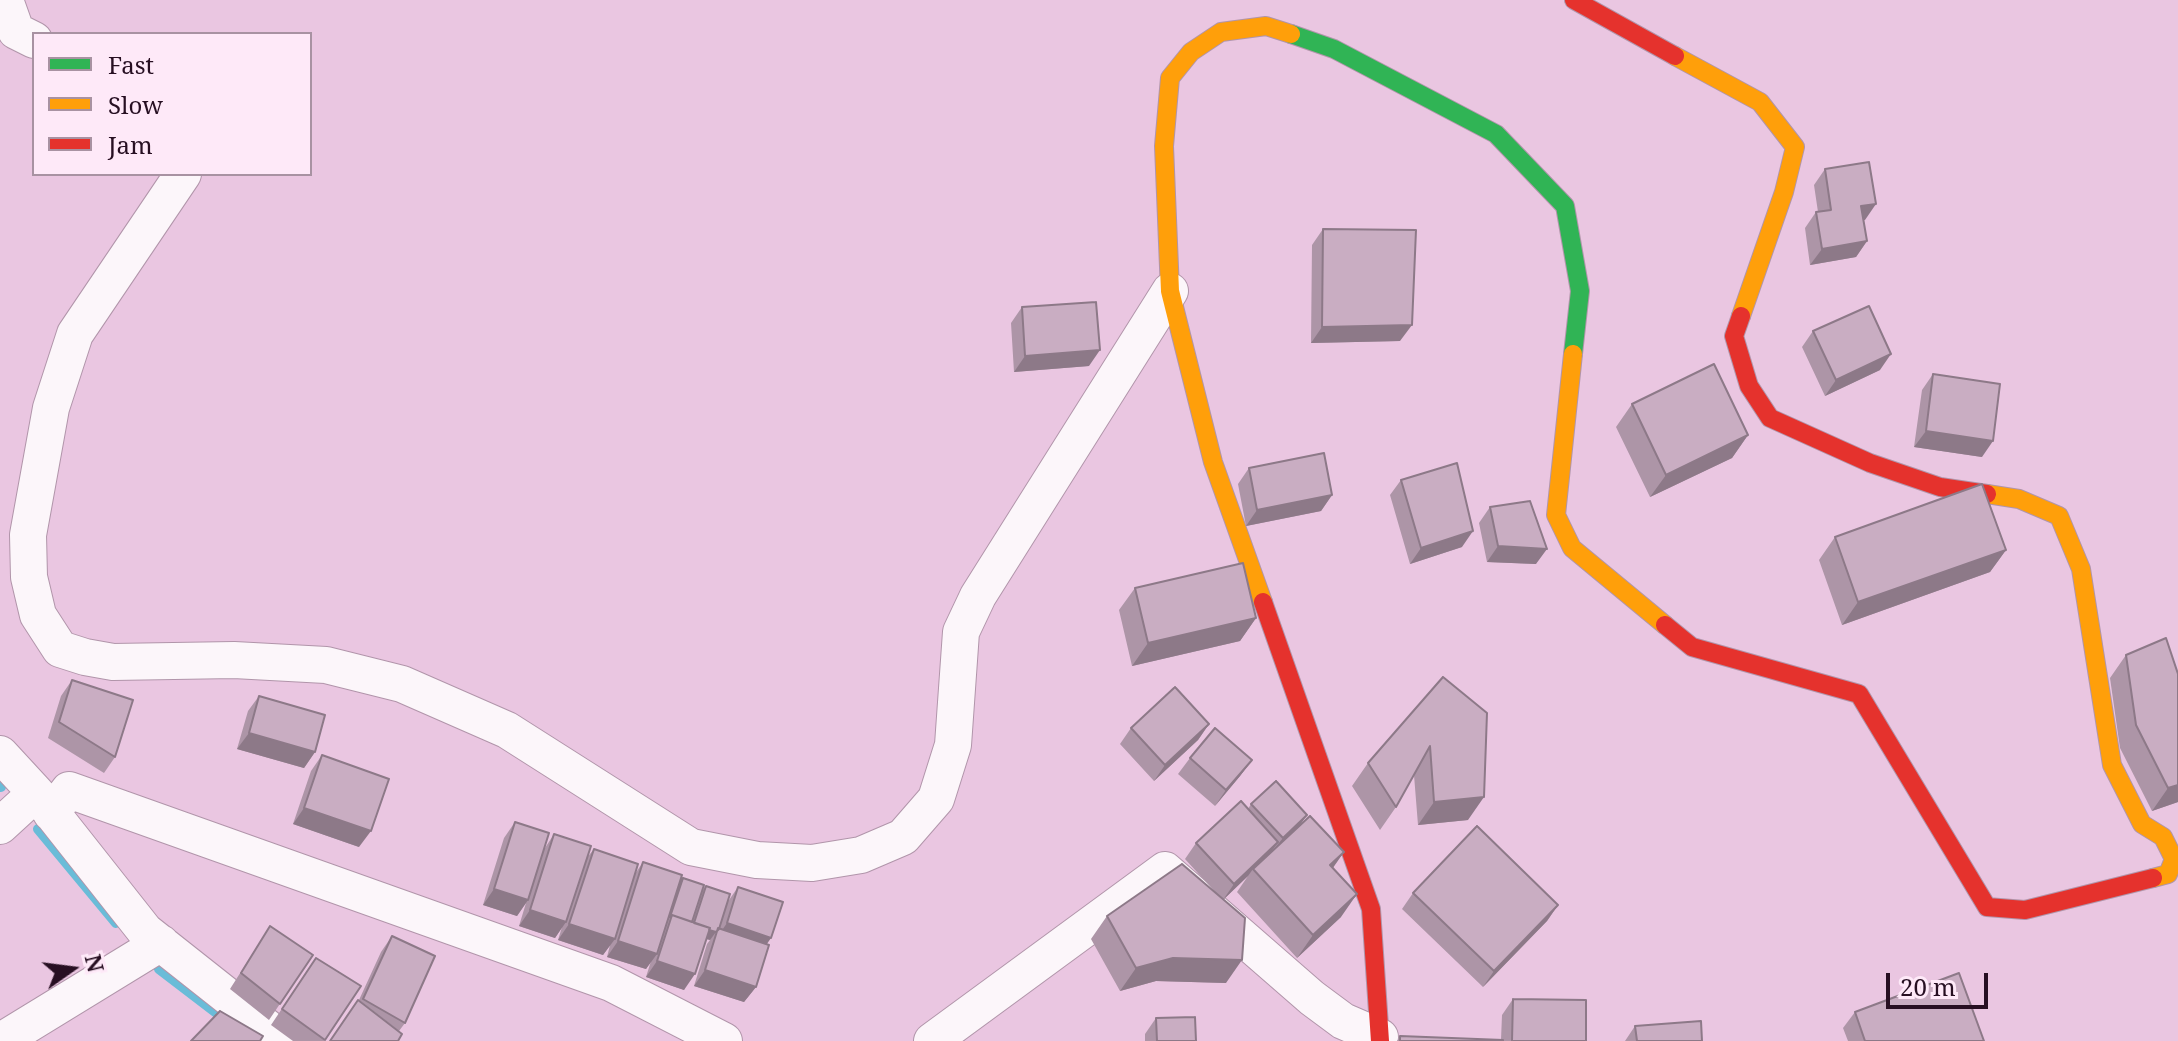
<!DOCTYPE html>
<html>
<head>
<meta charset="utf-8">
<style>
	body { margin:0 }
	#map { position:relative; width:2178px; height:1041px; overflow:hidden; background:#eac6e1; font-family:"Noto Serif",serif }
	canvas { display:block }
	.legend { position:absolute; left:32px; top:32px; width:280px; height:144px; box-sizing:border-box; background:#fee9f8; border:2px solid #a892a2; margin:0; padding:10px 14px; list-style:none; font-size:24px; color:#270f22 }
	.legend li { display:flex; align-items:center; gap:16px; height:40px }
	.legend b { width:40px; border:2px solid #a892a2 }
	.north { position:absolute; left:32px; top:929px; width:80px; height:80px; -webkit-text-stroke:6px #fee9f8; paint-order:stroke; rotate:76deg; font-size:22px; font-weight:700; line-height:32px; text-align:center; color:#270f22 }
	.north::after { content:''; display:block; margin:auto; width:28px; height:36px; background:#270f22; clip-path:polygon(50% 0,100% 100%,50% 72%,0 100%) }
	.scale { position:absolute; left:1886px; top:973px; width:102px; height:36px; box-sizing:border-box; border:4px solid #270f22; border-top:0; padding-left:10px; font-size:24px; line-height:28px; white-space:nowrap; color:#270f22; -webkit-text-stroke:6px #fee9f8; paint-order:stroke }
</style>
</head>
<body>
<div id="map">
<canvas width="2178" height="1041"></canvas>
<ul class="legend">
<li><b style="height:10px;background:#30b455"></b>Fast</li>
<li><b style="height:10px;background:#ff9f0a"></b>Slow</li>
<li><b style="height:10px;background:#e5322d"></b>Jam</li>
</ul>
<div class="north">N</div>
<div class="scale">20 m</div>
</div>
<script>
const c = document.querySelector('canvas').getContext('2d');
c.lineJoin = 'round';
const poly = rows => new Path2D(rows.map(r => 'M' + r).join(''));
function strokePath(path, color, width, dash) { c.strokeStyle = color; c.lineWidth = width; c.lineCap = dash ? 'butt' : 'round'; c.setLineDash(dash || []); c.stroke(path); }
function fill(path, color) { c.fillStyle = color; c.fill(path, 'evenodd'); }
strokePath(poly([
	[0,786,1,787],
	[38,829,116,923],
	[159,969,227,1021]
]), '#6abcd8', 10);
const street = poly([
	[5,0,16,31,34,40],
	[183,174,75,334,51,408,28,535,29,577,38,615,60,649,85,657,113,662,234,660,326,665,402,684,507,730,691,847,757,860,812,863,861,855,903,837,936,799,953,745,961,632,978,596,1170,291],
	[0,754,36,793,145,931,284,1041],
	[51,813,69,790,611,983,724,1041],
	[0,826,36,793],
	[1,1041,161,943],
	[932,1041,1165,870,1312,998,1343,1021,1380,1037]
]);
const fast = poly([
	[1291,34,1334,49,1496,134,1565,206,1580,291,1573,354]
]);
const slow = poly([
	[1675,56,1760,102,1795,147,1784,192,1741,316],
	[1573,354,1556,515,1572,548,1665,625],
	[1987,494,2019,499,2059,516,2081,569,2112,765,2142,824,2163,837,2174,859,2168,874,2153,878],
	[1263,602,1213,462,1170,291,1164,146,1170,78,1191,52,1221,32,1266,26,1291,34]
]);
const jam = poly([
	[1574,0,1675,56],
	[1741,316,1734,336,1749,386,1770,418,1870,463,1940,487,1987,494],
	[1263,602,1371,909,1380,1041],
	[1665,625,1692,647,1859,694,1987,907,2025,910,2153,878]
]);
strokePath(street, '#b195aa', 38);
strokePath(fast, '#b195aa', 20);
strokePath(slow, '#b195aa', 20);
strokePath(jam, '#b195aa', 20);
strokePath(street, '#fcf6fa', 36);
strokePath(fast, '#30b455', 18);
strokePath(slow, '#ff9f0a', 18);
strokePath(jam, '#e5322d', 18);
fill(poly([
	[1825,169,1865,220,1863,220,1867,241,1856,257,1810,265,1805,228,1816,212,1818,212,1814,185],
	[1323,229,1400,341,1311,343,1312,245],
	[1022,307,1089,366,1014,372,1011,323],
	[1813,331,1880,370,1825,396,1802,347],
	[1933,374,1982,457,1914,447,1922,390],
	[1632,404,1748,435,1732,458,1650,497,1616,427],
	[1249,468,1332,495,1321,511,1246,526,1238,484],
	[1401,480,1462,547,1410,564,1390,495],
	[1490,507,1536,564,1487,562,1479,523],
	[1835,537,2006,550,1990,572,1842,625,1819,560],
	[1135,588,1256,618,1240,641,1132,666,1119,610],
	[2126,655,2178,674,2178,802,2152,811,2120,748,2110,678],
	[1443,677,1468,820,1418,825,1414,775,1396,807,1380,830,1352,786,1368,763],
	[72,680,115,757,104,773,48,738,61,696],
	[259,696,315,752,304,768,237,749,248,711],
	[1209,724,1198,740,1154,781,1120,744,1131,728],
	[322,755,359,847,293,824,311,771],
	[1190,758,1252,760,1240,776,1215,806,1178,774],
	[1251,804,1299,826,1332,868,1341,917,1297,958,1237,892,1248,876,1224,899,1226,983,1156,981,1120,991,1091,939,1107,916,1217,894,1185,859,1196,843,1248,809],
	[515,822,545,848,554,834,586,859,594,849,635,874,643,862,679,884,683,878,702,891,706,886,719,929,727,903,738,887,767,945,756,987,744,1002,694,986,707,944,710,940,706,939,684,990,646,977,651,961,646,969,607,957,610,945,603,955,558,940,562,927,555,938,519,926,526,903,517,916,483,905,504,838],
	[1413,893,1558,905,1547,921,1483,987,1402,909],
	[270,926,313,955,269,1020,230,989],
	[392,936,405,1023,399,1031,359,1000,381,952],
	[316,958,361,986,324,1041,293,1041,271,1025],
	[1513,999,1586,1041,1397,1041,1400,1036,1501,1040,1502,1015],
	[1855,1012,1984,1041,1848,1041,1843,1028],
	[1156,1018,1196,1041,1145,1041,1145,1034],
	[1635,1026,1702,1041,1625,1041]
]), '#ad95a7');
fill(poly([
	[1876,204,1865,220,1850,222,1861,206],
	[1867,241,1856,257,1810,265,1822,249],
	[1412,325,1400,341,1311,343,1322,327],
	[1100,350,1089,366,1014,372,1025,356],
	[1891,354,1880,370,1825,396,1836,380],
	[1926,431,1993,441,1982,457,1914,447],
	[1748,435,1732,458,1650,497,1666,475],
	[1332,495,1321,511,1246,526,1257,510],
	[1473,531,1462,547,1410,564,1421,548],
	[1498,546,1547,549,1536,564,1487,562],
	[2006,550,1990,572,1842,625,1858,602],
	[1256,618,1240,641,1132,666,1148,643],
	[1209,724,1198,740,1154,781,1165,765],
	[249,733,315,752,304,768,237,749],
	[1252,760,1240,776,1215,806,1226,790],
	[2178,785,2178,802,2152,811,2168,788],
	[1484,797,1468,820,1418,825,1434,802],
	[304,808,371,831,359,847,293,824],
	[1307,815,1296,831,1271,853,1283,838],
	[1278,842,1267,858,1253,869,1248,876,1223,900,1234,884],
	[1344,852,1328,875,1330,865],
	[494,889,528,900,517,916,483,905],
	[1357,894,1341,917,1297,958,1313,935],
	[1558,905,1547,921,1483,987,1494,971],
	[530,910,566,922,555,938,519,926],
	[727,923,771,938,760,954,716,939],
	[569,924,615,939,603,955,558,940],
	[694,925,716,932,710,940,688,933],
	[618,941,657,954,646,969,607,957],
	[1173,958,1242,960,1226,983,1156,981,1120,991,1136,968],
	[657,961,695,974,684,990,646,977],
	[705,970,756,987,744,1002,694,986]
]), '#8d7988');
const building = poly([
	[1869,162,1876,204,1861,206,1867,241,1822,249,1816,212,1831,210,1825,169,1869,162],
	[1323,229,1416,230,1412,325,1322,327,1323,229],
	[1096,302,1100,350,1025,356,1022,307,1096,302],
	[1869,306,1891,354,1836,380,1813,331,1869,306],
	[1714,364,1748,435,1666,475,1632,404,1714,364],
	[1933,374,2000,384,1993,441,1926,431,1933,374],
	[1324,453,1332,495,1257,510,1249,468,1324,453],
	[1457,463,1473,531,1421,548,1401,480,1457,463],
	[1982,484,2006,550,1858,602,1835,537,1982,484],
	[1530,501,1547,549,1498,546,1490,507,1530,501],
	[1243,563,1256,618,1148,643,1135,588,1243,563],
	[2166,638,2178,674,2178,785,2168,788,2136,725,2126,655,2166,638],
	[1443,677,1487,713,1484,797,1434,802,1430,746,1396,807,1368,763,1443,677],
	[72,680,133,700,115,757,59,722,72,680],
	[1175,687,1209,724,1165,765,1131,728,1175,687],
	[259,696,325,715,315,752,249,733,259,696],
	[1215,728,1252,760,1226,790,1190,758,1215,728],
	[322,755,389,779,371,831,304,808,322,755],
	[1276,781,1307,815,1283,838,1251,804,1276,781],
	[1241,801,1278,842,1234,884,1196,843,1241,801],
	[1310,816,1344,852,1330,865,1357,894,1313,935,1253,869,1310,816],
	[515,822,549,833,528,900,494,889,515,822],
	[1477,826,1558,905,1494,971,1413,893,1477,826],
	[554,834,591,846,566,922,530,910,554,834],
	[594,849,638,864,615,939,569,924,594,849],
	[643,862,682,875,657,954,618,941,643,862],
	[1182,864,1245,918,1242,960,1173,958,1136,968,1107,916,1182,864],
	[683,878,704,885,692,922,672,915,670,917,683,878],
	[706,886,730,894,719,929,716,932,709,930,710,928,694,923,706,886],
	[738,887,783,902,771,938,727,923,738,887],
	[672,915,710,928,695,974,657,961,672,915],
	[270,926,313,955,280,1004,241,973,270,926],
	[718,928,769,945,756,987,705,970,718,928],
	[392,936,435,956,405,1023,363,999,392,936],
	[316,958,361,986,325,1040,282,1009,316,958],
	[1959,973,1984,1041,1865,1041,1855,1012,1959,973],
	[1513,999,1586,1000,1586,1041,1512,1041,1513,999],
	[358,1000,402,1034,398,1041,330,1041,358,1000],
	[220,1011,263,1036,260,1041,191,1041,220,1011],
	[1195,1017,1196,1041,1157,1041,1156,1018,1195,1017],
	[1701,1021,1702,1041,1637,1041,1635,1026,1701,1021],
	[1400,1036,1503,1040,1503,1041,1400,1041,1400,1036]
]);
fill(building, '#c9adc2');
strokePath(building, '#8d7988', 2);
</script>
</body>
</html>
